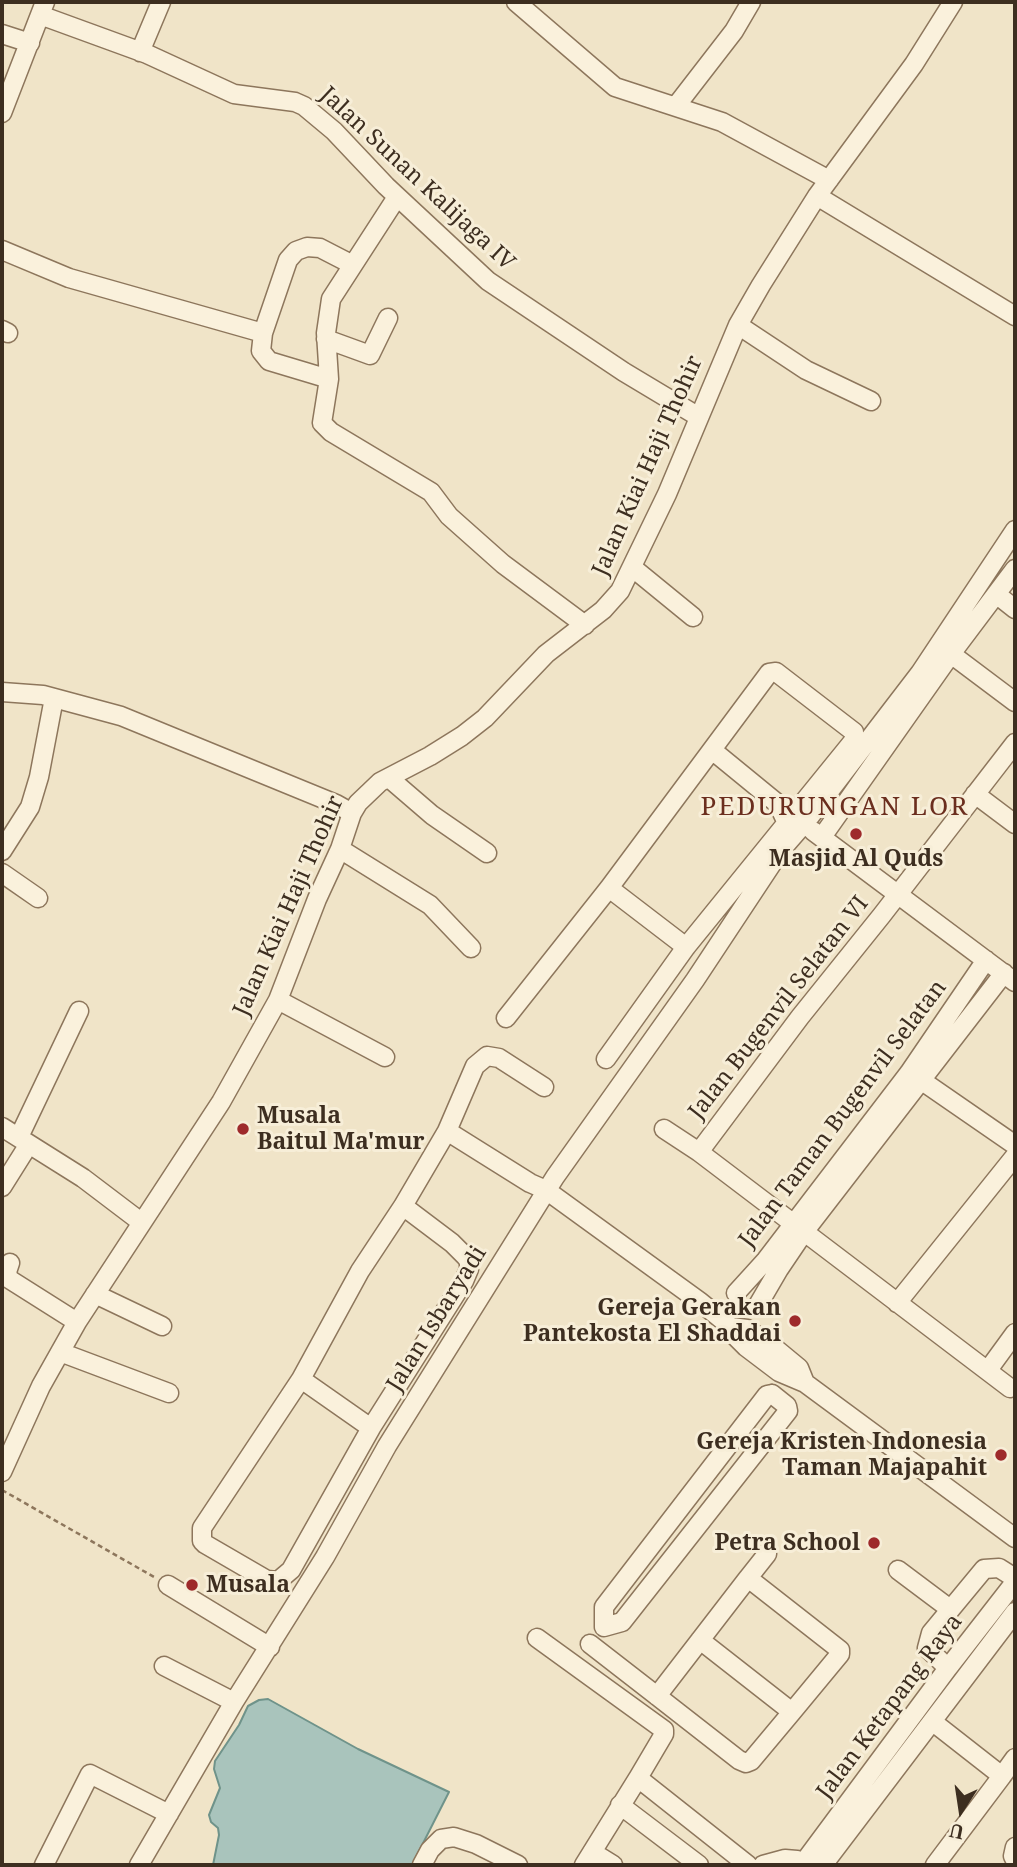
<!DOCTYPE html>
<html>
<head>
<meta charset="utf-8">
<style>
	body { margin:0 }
	#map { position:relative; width:1017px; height:1867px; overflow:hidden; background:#f0e4c8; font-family:"Noto Serif",serif }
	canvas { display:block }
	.frame { position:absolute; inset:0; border:4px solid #3d2e20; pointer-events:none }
	.north { position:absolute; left:926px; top:1776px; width:70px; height:70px; -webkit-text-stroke:5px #f7eed8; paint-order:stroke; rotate:192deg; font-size:19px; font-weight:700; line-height:28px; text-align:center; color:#3d2e20 }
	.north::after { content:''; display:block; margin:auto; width:24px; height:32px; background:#3d2e20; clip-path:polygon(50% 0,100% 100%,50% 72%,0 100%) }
</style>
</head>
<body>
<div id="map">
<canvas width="1017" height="1867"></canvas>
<div class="frame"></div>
<div class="north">U</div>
</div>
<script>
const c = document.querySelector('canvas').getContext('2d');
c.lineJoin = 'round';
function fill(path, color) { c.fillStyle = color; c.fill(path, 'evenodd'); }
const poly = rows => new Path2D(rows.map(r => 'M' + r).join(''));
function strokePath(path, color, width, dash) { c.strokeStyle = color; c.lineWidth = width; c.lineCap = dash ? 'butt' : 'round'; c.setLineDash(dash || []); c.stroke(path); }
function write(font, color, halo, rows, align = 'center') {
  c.font = font + ' "Noto Serif",serif'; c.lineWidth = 6; c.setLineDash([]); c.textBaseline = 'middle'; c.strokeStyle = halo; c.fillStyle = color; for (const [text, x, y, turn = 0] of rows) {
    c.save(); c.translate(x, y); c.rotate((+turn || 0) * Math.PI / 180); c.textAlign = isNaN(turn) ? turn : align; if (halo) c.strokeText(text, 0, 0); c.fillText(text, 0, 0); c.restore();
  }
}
const water = poly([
	[268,1699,358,1749,449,1792,412,1865,213,1865,219,1835,218,1828,211,1822,209,1815,220,1788,214,1769,215,1761,239,1725,248,1706,259,1700,268,1699]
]);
fill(water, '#a9c4bc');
strokePath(water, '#6f938a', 2);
const minor = poly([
	[516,2,615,87,722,122,829,180],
	[40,15,147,54,234,94,295,102,304,106,334,131,386,186,488,281,624,372,699,417],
	[2,34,30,43],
	[140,52,161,2],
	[676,106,734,31,751,2],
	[2,113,45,2],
	[817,196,1015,316],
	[397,197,331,299,326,333,329,379,322,423,331,432,431,492,449,516,503,564,585,625],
	[2,250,69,278,263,333,261,351,269,361,329,379],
	[738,325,806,370,871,401],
	[2,330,8,333],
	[263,333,288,260,296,251,307,247,320,248,353,265],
	[326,339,370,355,388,318],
	[633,568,693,617],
	[996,594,1015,609],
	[951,654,1015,702],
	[2,692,43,695,121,716,336,804,352,813],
	[712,750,778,804,786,821,792,826],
	[389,778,432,815,487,853],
	[975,794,1015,824],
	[813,831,1015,982],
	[822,837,951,654,1015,569],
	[340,849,430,905,471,948],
	[2,851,30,807,39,777,54,698],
	[2,873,38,898],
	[609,888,686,947],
	[278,1000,385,1057],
	[506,1018,609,888,769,673,776,672,854,732,854,740,686,947,606,1059],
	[915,1076,1015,1145],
	[2,1127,83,1178,141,1222],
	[664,1129,699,1152,1010,1388],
	[447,1131,530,1183,546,1190,699,1301,731,1327,735,1336,746,1347,779,1372,805,1383,1015,1538],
	[19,1137,79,1011],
	[699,1152,800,1017,882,915,1015,743],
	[2,1187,29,1144],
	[403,1206,452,1243,465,1256,469,1261,469,1269,464,1281,371,1428,291,1570,278,1581,267,1580,205,1544,202,1541,202,1528,301,1379,360,1271,403,1206,447,1131,475,1066,487,1056,499,1058,544,1087],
	[10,1263,7,1272,9,1279,77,1322],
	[736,1293,766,1260,909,1073,986,960],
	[95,1294,162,1326],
	[897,1303,1015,1156],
	[758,1305,779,1269,804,1232,1004,973],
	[731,1327,747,1329,776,1349,799,1368,805,1383],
	[60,1352,169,1393],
	[988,1370,1015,1333],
	[301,1379,371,1428],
	[772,1394,787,1406,788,1411,622,1622,604,1627,604,1607,767,1395,772,1394],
	[2,1472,41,1386,77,1322,221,1102,278,1000,317,899,340,849,352,813,358,803,380,782,430,756,462,736,485,718,546,654,603,610,620,591,667,494,738,325,761,285,817,196,914,64,953,2],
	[898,1570,950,1609],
	[748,1578,767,1554],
	[168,1585,270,1647],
	[537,1638,664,1730,664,1734,638,1778],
	[700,1640,792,1712],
	[590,1644,657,1696,739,1760,746,1763,751,1761,792,1712,840,1654,840,1650,748,1578,657,1696],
	[164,1666,234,1702],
	[948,1668,927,1648,931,1633,984,1569,999,1568,1015,1578],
	[933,1722,1002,1776,935,1865],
	[1002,1776,1015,1758],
	[620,1805,699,1865],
	[1015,1847,1013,1856,1015,1860],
	[592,1852,613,1865],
	[804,1862,948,1668,1015,1582],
	[44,1865,90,1774,169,1814],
	[139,1865,234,1702,325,1557,387,1446,555,1177,695,980,781,850,808,819,920,673,1015,530],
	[422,1865,430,1850,441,1839,454,1837,476,1844,518,1865],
	[584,1865,638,1778,748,1865],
	[763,1865,785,1859,797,1860,808,1865],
	[823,1865,1015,1612]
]);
strokePath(minor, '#8d765c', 21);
strokePath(poly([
	[2,1490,154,1577]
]), '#8d765c', 2.5, [5, 3.5]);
strokePath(minor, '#faf1dc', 18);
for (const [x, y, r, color] of [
	[856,834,7,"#9e2a2b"],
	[243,1129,7,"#9e2a2b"],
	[795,1321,7,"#9e2a2b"],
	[1001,1455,7,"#9e2a2b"],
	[874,1543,7,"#9e2a2b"],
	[192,1585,7,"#9e2a2b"]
]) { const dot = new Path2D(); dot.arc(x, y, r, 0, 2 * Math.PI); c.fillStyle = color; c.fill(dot); strokePath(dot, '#f7eed8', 2.5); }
write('23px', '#3d2e20', '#f7eed8', [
	["Jalan Sunan Kalijaga IV",417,179,43],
	["Jalan Kiai Haji Thohir",648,466,-66],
	["Jalan Kiai Haji Thohir",289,906,-66],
	["Jalan Bugenvil Selatan VI",779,1008,-52],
	["Jalan Taman Bugenvil Selatan",843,1114,-53],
	["Jalan Isbaryadi",437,1319,-58],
	["Jalan Ketapang Raya",890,1707,-53]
]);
write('bold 23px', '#3d2e20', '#f7eed8', [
	["Masjid Al Quds",856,859,"center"],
	["Musala",257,1116,"left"],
	["Baitul Ma'mur",257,1142,"left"],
	["Gereja Gerakan",781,1308],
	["Pantekosta El Shaddai",781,1334],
	["Gereja Kristen Indonesia",987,1442],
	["Taman Majapahit",987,1468],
	["Petra School",860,1543],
	["Musala",206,1585,"left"]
], 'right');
c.letterSpacing = '2px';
write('26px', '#6b2e1e', '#f7eed8', [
	["PEDURUNGAN LOR",835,808]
]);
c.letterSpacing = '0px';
</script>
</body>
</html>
